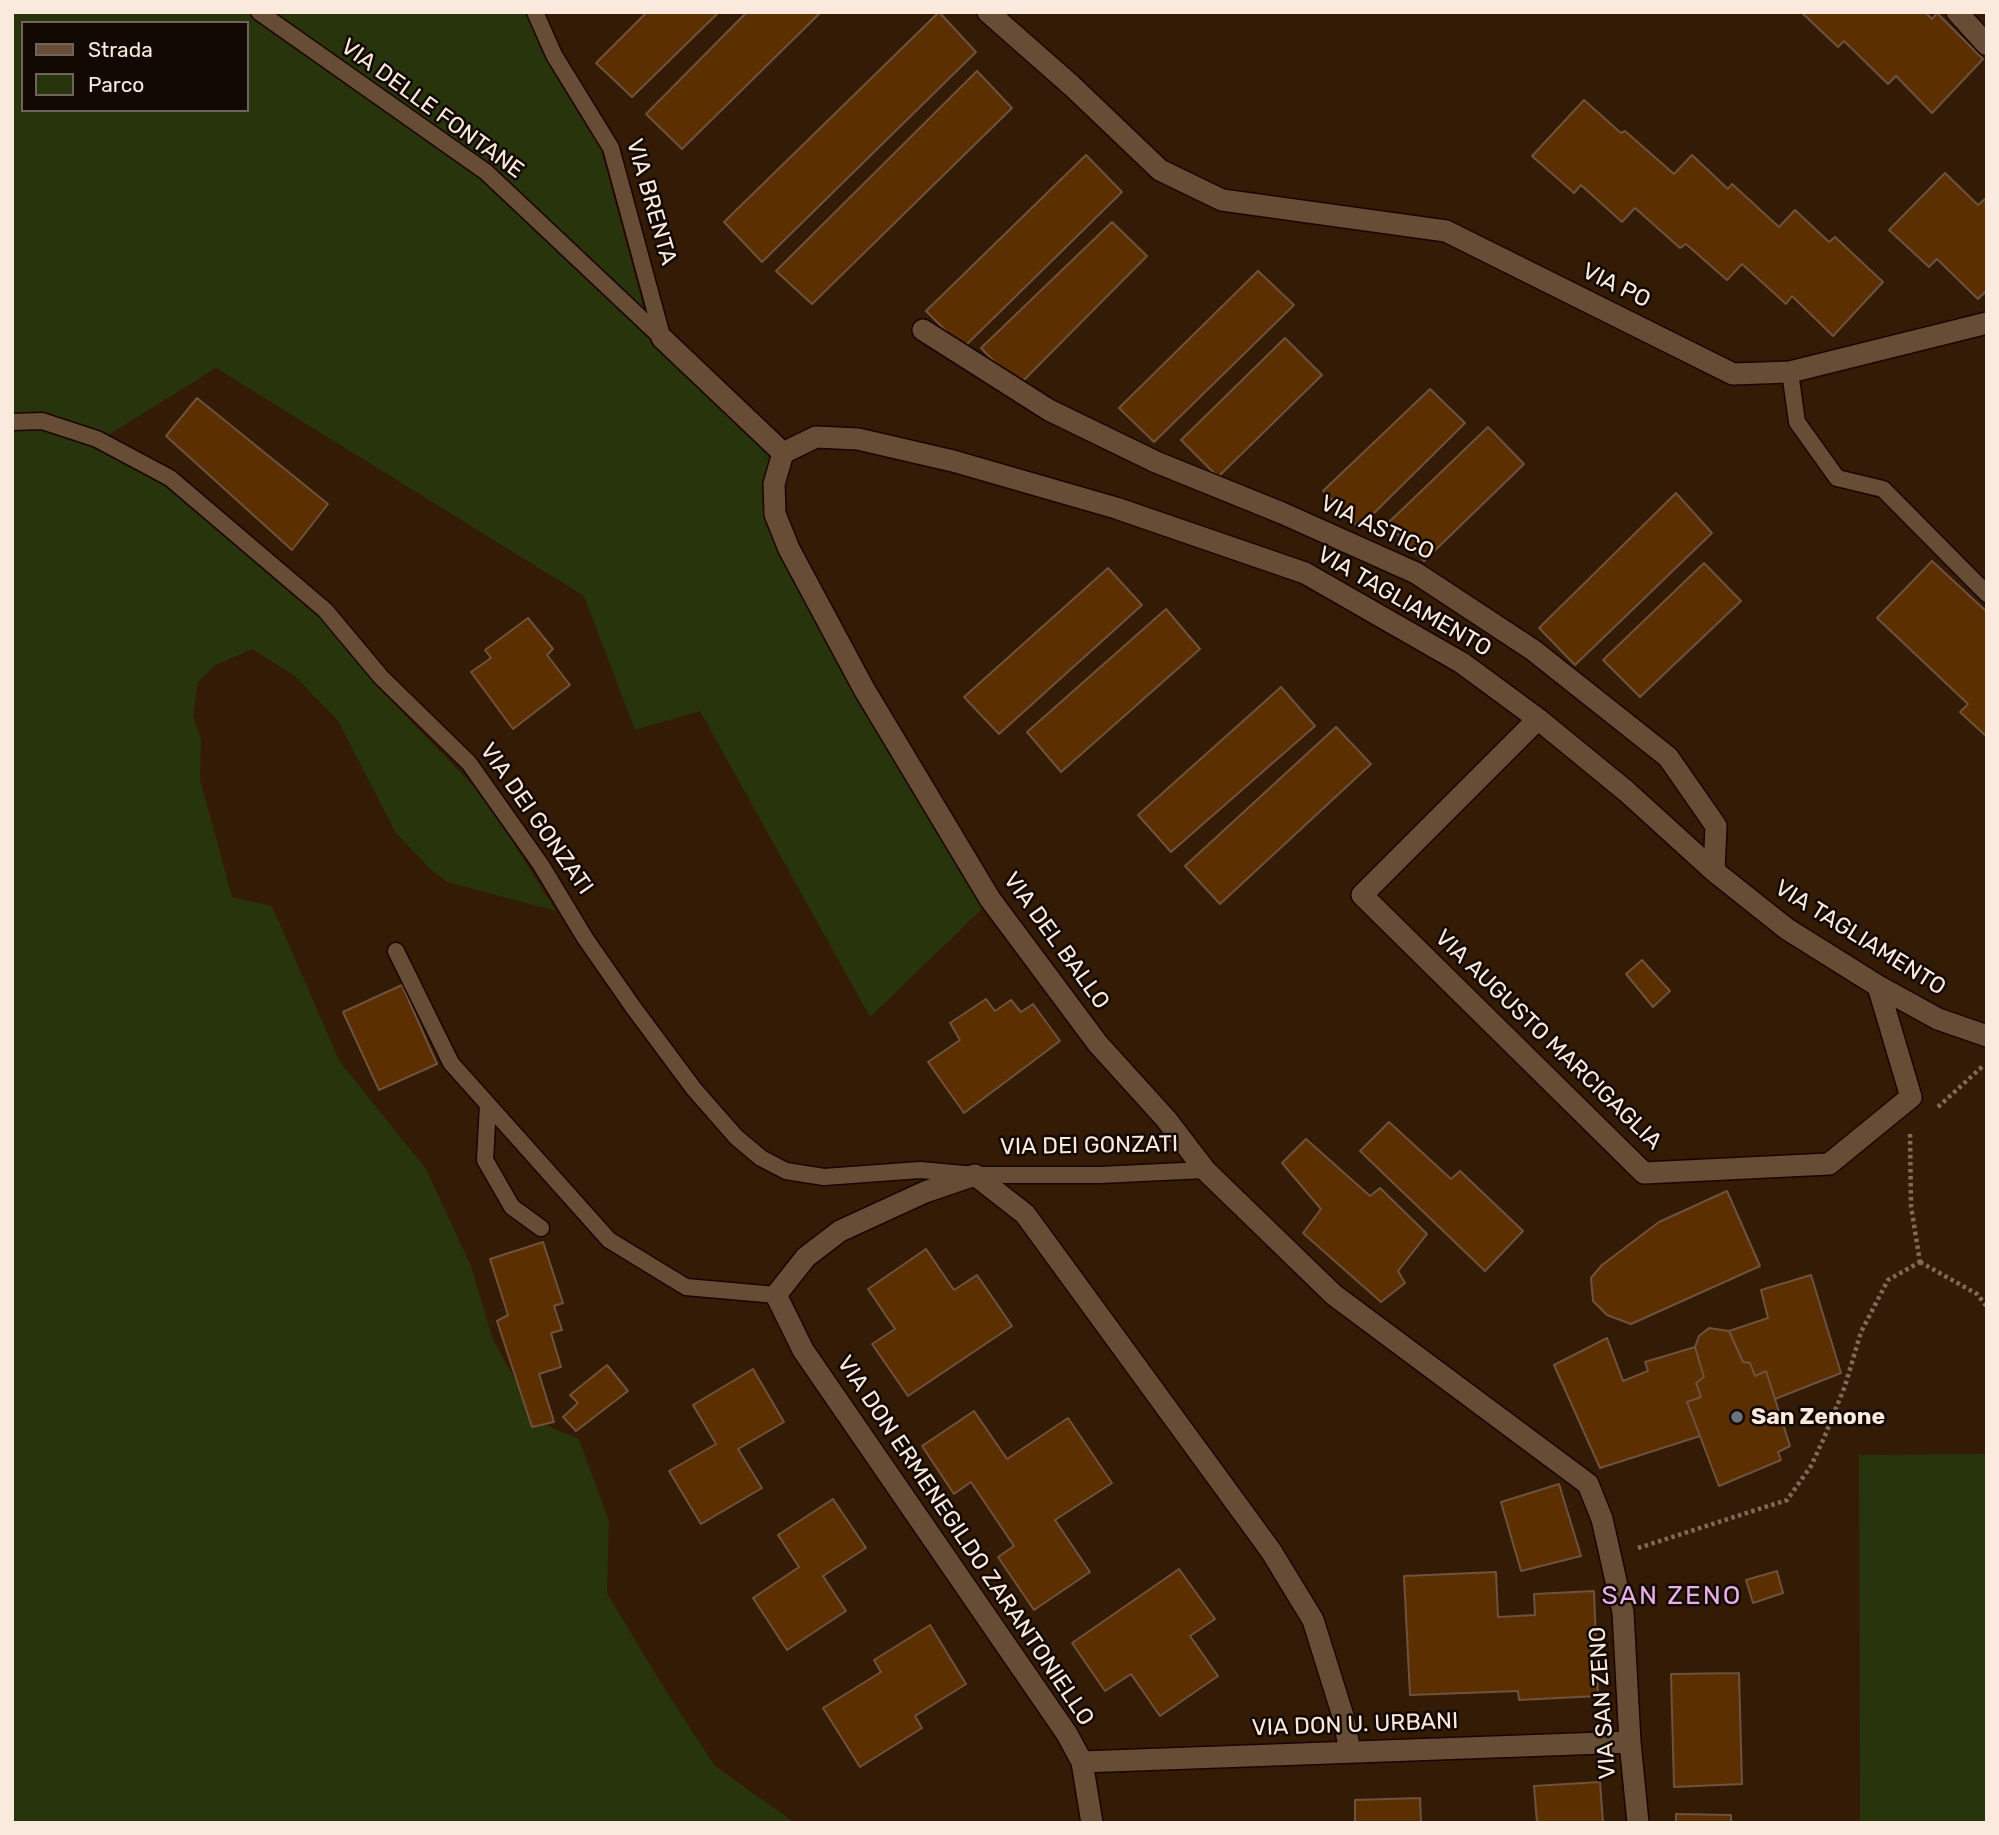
<!DOCTYPE html>
<html>
<head>
<meta charset="utf-8">
<style>
	body { margin:0 }
	#map { position:relative; width:1999px; height:1835px; overflow:hidden; background:#331b06; font-family:Rubik,sans-serif }
	canvas { display:block }
	.frame { position:absolute; inset:0; border:14px solid #fae9dd; pointer-events:none }
	.legend { position:absolute; left:21px; top:21px; width:228px; height:91px; box-sizing:border-box; background:#130903; border:2px solid #6f635a; margin:0; padding:9px 12px; list-style:none; font-size:21px; color:#fae9dd }
	.legend li { display:flex; align-items:center; gap:14px; height:35px }
	.legend b { width:35px; border:2px solid #6f635a }
</style>
</head>
<body>
<div id="map">
<canvas width="1999" height="1835"></canvas>
<div class="frame"></div>
<ul class="legend">
<li><b style="height:9px;background:#674c36"></b>Strada</li>
<li><b style="height:19px;background:#27340c"></b>Parco</li>
</ul>
</div>
<script>
const c = document.querySelector('canvas').getContext('2d');
c.lineJoin = 'round';
function fill(path, color) { c.fillStyle = color; c.fill(path, 'evenodd'); }
const poly = rows => new Path2D(rows.map(r => 'M' + r).join(''));
function strokePath(path, color, width, dash) { c.strokeStyle = color; c.lineWidth = width; c.lineCap = dash ? 'butt' : 'round'; c.setLineDash(dash || []); c.stroke(path); }
function write(font, color, halo, rows, align = 'center') {
  c.font = font + ' Rubik,sans-serif'; c.lineWidth = 5; c.setLineDash([]); c.textBaseline = 'middle'; c.strokeStyle = halo; c.fillStyle = color; for (const [text, x, y, turn = 0] of rows) {
    c.save(); c.translate(x, y); c.rotate((+turn || 0) * Math.PI / 180); c.textAlign = isNaN(turn) ? turn : align; if (halo) c.strokeText(text, 0, 0); c.fillText(text, 0, 0); c.restore();
  }
}
fill(poly([
	[12,12,535,12,558,80,601,149,653,343,770,453,766,504,779,554,983,908,870,1017,700,711,635,730,584,596,216,368,91,446,164,485,318,615,376,685,486,799,556,911,447,882,430,869,396,833,338,721,295,676,252,649,216,665,198,682,193,717,201,739,200,779,232,897,272,906,340,1062,426,1169,471,1266,493,1340,539,1422,579,1439,609,1521,607,1593,661,1683,715,1766,795,1823,12,1823],
	[23,23,247,23,247,110,23,110],
	[1987,1454,1987,1823,1860,1823,1859,1455]
]), '#27340c');
const building = poly([
	[647,12,719,12,632,97,596,63,647,12],
	[747,12,821,12,682,149,646,114,747,12],
	[939,12,976,52,762,262,724,222,939,12],
	[1801,12,1925,12,1932,19,1937,13,1983,59,1932,113,1896,76,1888,84,1844,41,1838,47,1801,12],
	[977,71,1012,108,812,304,776,271,977,71],
	[1584,100,1621,133,1625,131,1674,174,1692,155,1728,189,1732,184,1779,227,1795,210,1829,242,1835,237,1883,282,1833,336,1792,296,1786,304,1742,264,1727,280,1686,244,1680,248,1635,208,1622,222,1581,185,1574,193,1532,156,1584,100],
	[1086,155,1122,192,963,348,926,311,1086,155],
	[1945,173,1978,205,1985,199,1987,201,1987,290,1978,299,1937,259,1929,267,1889,230,1945,173],
	[1112,222,1147,256,1018,386,981,348,1112,222],
	[1258,271,1294,305,1154,442,1119,408,1258,271],
	[1285,338,1322,375,1218,477,1181,440,1285,338],
	[1430,389,1465,423,1359,528,1323,491,1430,389],
	[197,398,328,504,292,550,166,436,197,398],
	[1488,427,1524,464,1424,561,1387,524,1488,427],
	[1676,493,1712,533,1575,665,1539,628,1676,493],
	[1932,561,1987,612,1987,737,1960,712,1968,704,1877,618,1932,561],
	[1704,563,1741,601,1640,697,1603,660,1704,563],
	[1108,568,1142,605,999,734,964,697,1108,568],
	[1166,609,1200,649,1061,772,1027,732,1166,609],
	[528,618,553,649,547,655,570,685,513,729,471,672,491,658,485,650,528,618],
	[1281,687,1315,726,1171,852,1138,815,1281,687],
	[1336,727,1371,764,1220,904,1185,866,1336,727],
	[1642,960,1670,991,1653,1007,1626,974,1642,960],
	[402,985,437,1064,379,1090,343,1012,402,985],
	[986,999,995,1011,1011,1000,1021,1012,1033,1004,1060,1041,964,1113,928,1062,960,1040,950,1023,986,999],
	[1389,1122,1451,1179,1460,1171,1523,1231,1485,1271,1360,1151,1389,1122],
	[1306,1139,1370,1196,1380,1188,1427,1234,1398,1271,1405,1283,1381,1302,1303,1233,1321,1209,1282,1163,1306,1139],
	[1727,1191,1760,1266,1631,1324,1607,1315,1593,1301,1591,1278,1602,1265,1659,1222,1727,1191],
	[543,1242,563,1303,554,1306,562,1330,551,1333,561,1367,539,1374,554,1422,532,1427,497,1321,508,1315,490,1259,543,1242],
	[926,1249,954,1290,977,1275,1012,1326,908,1396,872,1344,895,1329,868,1289,926,1249],
	[1811,1275,1841,1373,1775,1399,1766,1371,1755,1376,1750,1363,1743,1362,1729,1331,1768,1318,1761,1290,1811,1275],
	[1709,1328,1729,1331,1743,1362,1750,1363,1755,1376,1766,1371,1790,1446,1778,1452,1781,1460,1719,1486,1687,1402,1701,1397,1696,1383,1704,1377,1695,1347,1699,1336,1709,1328],
	[1607,1338,1623,1381,1648,1371,1645,1362,1695,1347,1704,1377,1696,1383,1701,1397,1687,1402,1700,1436,1600,1468,1554,1365,1607,1338],
	[607,1365,628,1391,576,1431,563,1417,578,1403,570,1395,607,1365],
	[753,1369,784,1422,738,1449,762,1488,701,1524,669,1471,716,1444,693,1405,753,1369],
	[974,1411,1007,1459,1068,1418,1112,1483,1055,1520,1090,1572,1034,1610,998,1557,1014,1546,971,1482,954,1494,922,1446,974,1411],
	[1559,1484,1581,1556,1521,1571,1501,1502,1559,1484],
	[833,1499,866,1548,823,1576,846,1611,787,1650,753,1598,799,1567,778,1535,833,1499],
	[1179,1569,1215,1619,1190,1636,1218,1676,1160,1716,1131,1674,1105,1691,1072,1643,1179,1569],
	[1777,1571,1783,1593,1753,1603,1746,1580,1777,1571],
	[1496,1572,1498,1617,1535,1615,1534,1594,1594,1591,1598,1696,1519,1700,1518,1691,1410,1695,1404,1576,1496,1572],
	[930,1625,966,1684,915,1716,922,1728,860,1767,823,1708,881,1672,874,1660,930,1625],
	[1739,1673,1742,1784,1674,1787,1671,1674,1739,1673],
	[1600,1782,1603,1823,1537,1823,1534,1786,1600,1782],
	[1420,1798,1421,1823,1355,1823,1355,1800,1420,1798],
	[1676,1814,1731,1815,1731,1823,1676,1823,1676,1814]
]);
fill(building, '#5c2f00');
strokePath(building, '#6e523d', 2);
const lane = poly([
	[259,12,486,172,662,338],
	[535,12,554,55,611,148,662,336],
	[1790,372,1797,422,1837,478,1883,489,1987,594],
	[12,422,42,421,97,439,170,478,325,610,381,677,469,763,541,865,585,938,633,1007,694,1089,736,1137,761,1158,786,1171,824,1177,920,1170,975,1175,1100,1175,1205,1170],
	[396,951,451,1063,609,1240,686,1287,776,1295],
	[488,1105,485,1160,512,1207,541,1228]
]);
const street = poly([
	[988,12,1072,86,1160,170,1222,200,1446,231,1733,374,1790,372,1987,323],
	[1957,12,1987,45],
	[923,330,1049,410,1156,462,1282,513,1416,573,1533,650,1668,757,1716,826,1714,871],
	[662,338,783,453],
	[783,453,774,484,775,514,789,549,864,689,990,899,1098,1044,1166,1119,1205,1170,1334,1295,1588,1484,1602,1519,1623,1612,1630,1742,1638,1823],
	[783,453,816,437,858,439,953,461,1116,508,1305,573,1462,663,1538,719,1626,791,1714,871,1787,929,1878,986,1938,1019,1987,1036],
	[1538,719,1362,895,1644,1173,1829,1164,1911,1097,1878,986],
	[1082,1762,1630,1742],
	[1092,1823,1082,1762,1067,1734,803,1350,776,1295,806,1257,840,1231,925,1192,975,1175,1025,1214,1271,1551,1313,1620,1343,1716,1350,1751]
]);
strokePath(lane, '#1a0500', 19);
strokePath(street, '#1a0500', 24);
strokePath(poly([
	[1938,1107,1984,1065],
	[1910,1134,1911,1206,1920,1262],
	[1920,1262,1977,1294,1987,1307],
	[1638,1548,1787,1500,1811,1466,1824,1438,1845,1386,1861,1332,1888,1280,1920,1262]
]), '#806b59', 4.5, [3.5, 3.5]);
strokePath(lane, '#674c36', 16);
strokePath(street, '#674c36', 21);
for (const [x, y, r, color] of [
	[1737,1417,7,"#6b7280"]
]) { const dot = new Path2D(); dot.arc(x, y, r, 0, 2 * Math.PI); c.fillStyle = color; c.fill(dot); strokePath(dot, '#130903', 2.5); }
write('23px', '#fae9dd', '#130903', [
	["VIA DELLE FONTANE",432,109,36],
	["VIA BRENTA",651,202,74],
	["VIA PO",1616,286,26],
	["VIA ASTICO",1377,528,25],
	["VIA TAGLIAMENTO",1404,602,30],
	["VIA DEI GONZATI",536,819,55],
	["VIA TAGLIAMENTO",1860,938,32],
	["VIA DEL BALLO",1056,941,54],
	["VIA AUGUSTO MARCIGAGLIA",1548,1040,44],
	["VIA DEI GONZATI",1089,1146,-1],
	["VIA DON ERMENEGILDO ZARANTONIELLO",965,1541,56],
	["VIA SAN ZENO",1603,1703,-94],
	["VIA DON U. URBANI",1355,1725,-2]
]);
write('bold 23px', '#fae9dd', '#130903', [
	["San Zenone",1751,1417]
], 'left');
c.letterSpacing = '2px';
write('26px', '#e8aee6', '#130903', [
	["SAN ZENO",1672,1596]
]);
c.letterSpacing = '0px';
</script>
</body>
</html>
